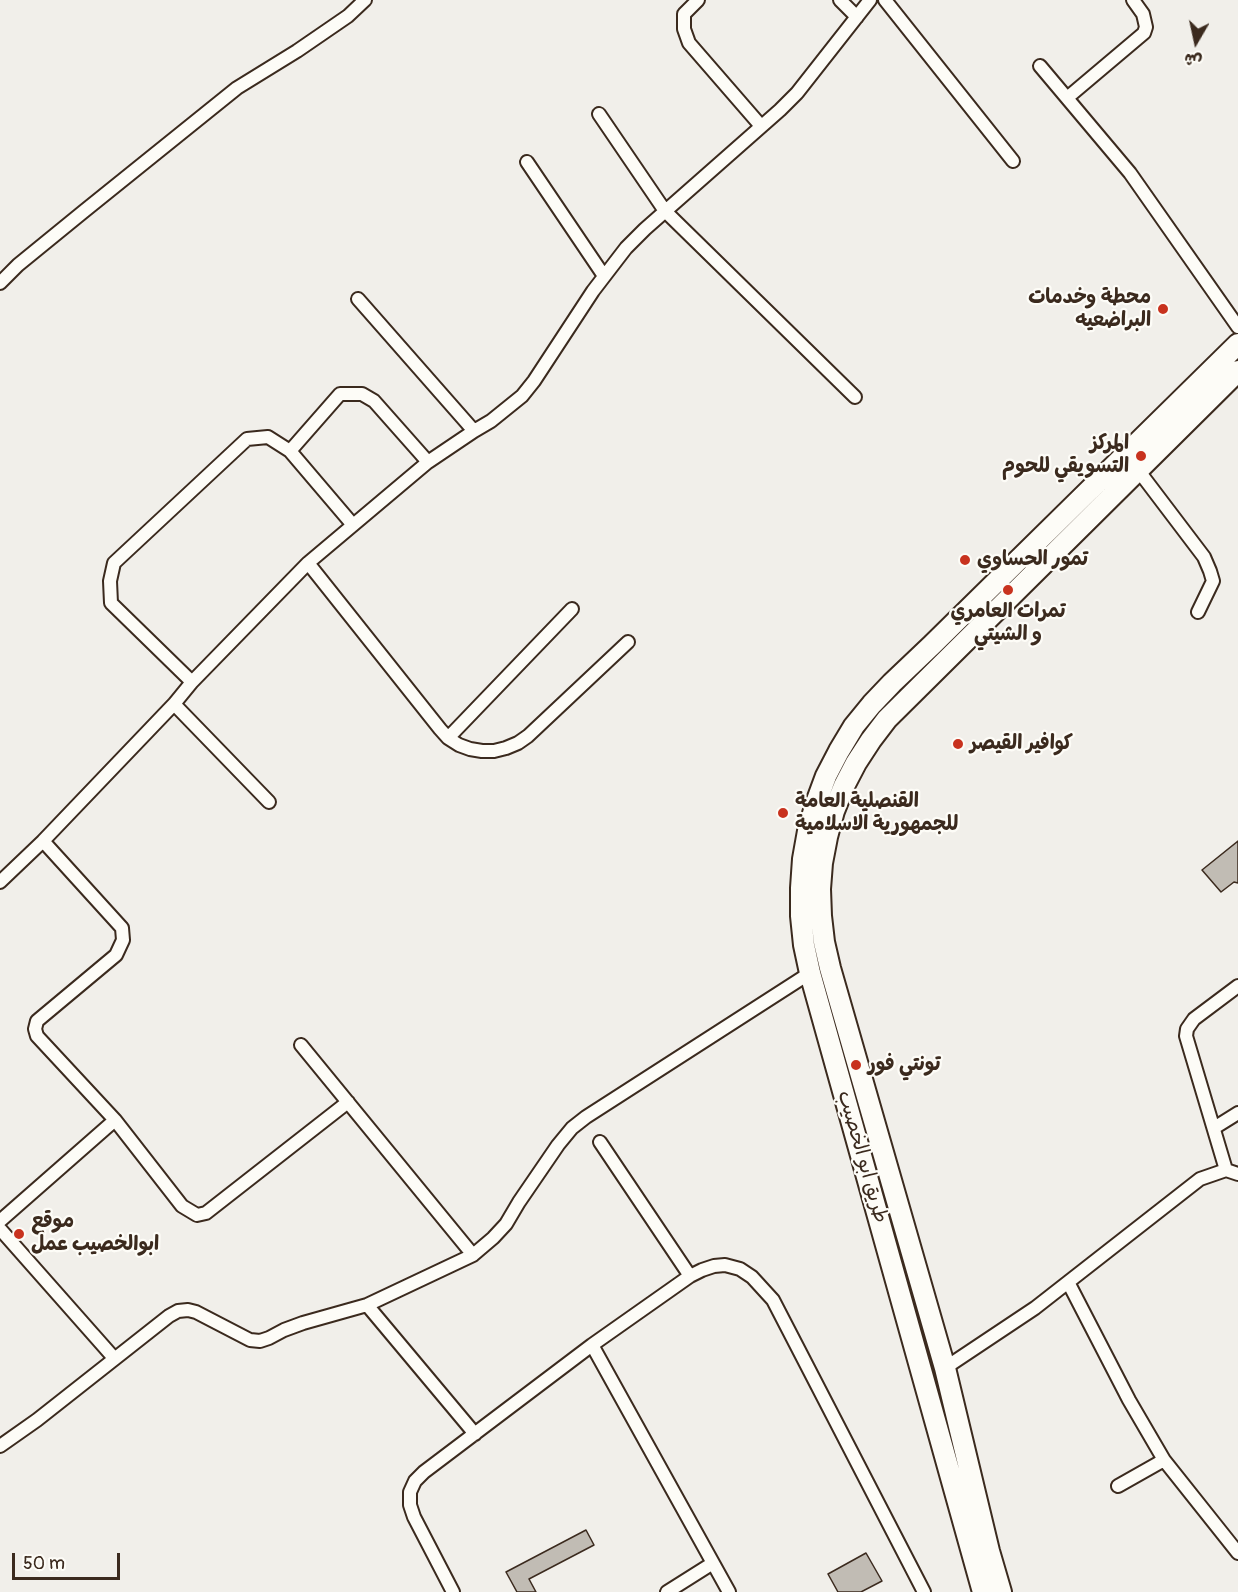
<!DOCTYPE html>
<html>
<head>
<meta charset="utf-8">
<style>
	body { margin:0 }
	#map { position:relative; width:1238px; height:1592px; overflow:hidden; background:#f1efea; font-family:Pangolin,"Playpen Sans Arabic",sans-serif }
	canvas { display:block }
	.north { position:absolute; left:1166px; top:12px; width:60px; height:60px; -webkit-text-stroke:4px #fdfcf7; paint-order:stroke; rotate:189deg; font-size:16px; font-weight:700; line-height:24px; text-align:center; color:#3b2a1e }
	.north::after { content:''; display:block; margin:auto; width:21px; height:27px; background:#3b2a1e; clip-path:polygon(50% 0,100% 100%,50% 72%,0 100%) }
	.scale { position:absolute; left:12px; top:1553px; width:108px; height:27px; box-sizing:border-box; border:3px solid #3b2a1e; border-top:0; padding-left:8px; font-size:18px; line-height:21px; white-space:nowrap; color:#3b2a1e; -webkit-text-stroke:4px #fdfcf7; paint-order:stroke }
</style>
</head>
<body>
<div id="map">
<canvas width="1238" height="1592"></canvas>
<div class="north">ش</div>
<div class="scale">50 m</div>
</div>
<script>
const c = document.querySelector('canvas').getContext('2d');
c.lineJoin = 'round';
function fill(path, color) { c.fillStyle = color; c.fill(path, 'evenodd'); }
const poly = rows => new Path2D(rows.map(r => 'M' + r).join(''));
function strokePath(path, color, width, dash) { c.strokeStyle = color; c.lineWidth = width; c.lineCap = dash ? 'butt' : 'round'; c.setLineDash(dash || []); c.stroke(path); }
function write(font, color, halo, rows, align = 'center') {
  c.font = font + ' Pangolin,"Playpen Sans Arabic",sans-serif'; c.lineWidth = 4.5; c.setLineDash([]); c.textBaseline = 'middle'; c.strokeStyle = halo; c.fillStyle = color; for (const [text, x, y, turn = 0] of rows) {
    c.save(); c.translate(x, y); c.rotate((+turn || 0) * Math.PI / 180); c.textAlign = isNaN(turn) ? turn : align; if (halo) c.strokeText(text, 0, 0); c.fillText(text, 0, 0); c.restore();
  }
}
const building = poly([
	[1238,841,1238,883,1234,882,1221,892,1202,870,1238,841],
	[586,1530,594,1545,529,1579,536,1592,517,1592,506,1572,586,1530],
	[866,1553,882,1581,861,1592,838,1592,828,1574,866,1553]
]);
fill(building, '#c1bcb4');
strokePath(building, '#3b2a1e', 1.5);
const minor = poly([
	[698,0,684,14,684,29,689,43,761,126],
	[840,0,857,17],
	[885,0,1013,161],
	[1040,66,1130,173,1238,327],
	[1067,98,1144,33,1146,27,1143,14,1133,0],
	[599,114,665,211,855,397],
	[527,162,604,276],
	[0,283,18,265,83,212,237,88,297,51,348,16,365,0],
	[358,299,474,431],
	[290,451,340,394,362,394,374,401,428,462],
	[1138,470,1204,557,1210,571,1213,581,1198,612],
	[308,563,440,729,448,738,459,745,470,749,482,751,494,751,506,748,518,743,528,736,628,642],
	[192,682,111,603,110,581,114,563,247,439,268,437,290,451,353,525],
	[174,704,269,802],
	[448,738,572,609],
	[43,841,122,928,123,940,116,955,37,1021,35,1029,37,1036,115,1120,182,1206,197,1215,206,1213,348,1102],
	[0,882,43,841,174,704,192,682,308,563,428,462,474,431,491,421,522,396,534,381,593,291,626,248,645,229,780,110,797,93,870,0],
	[301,1045,473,1255],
	[1214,1128,1238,1113],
	[600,1142,690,1276],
	[1226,1170,1186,1036,1187,1029,1194,1019,1238,986],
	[0,1221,115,1120],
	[0,1229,114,1358],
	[1068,1282,1129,1400,1164,1460,1238,1553],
	[367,1305,475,1434],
	[592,1345,729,1592],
	[945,1368,1035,1308,1200,1179,1226,1170,1238,1174],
	[0,1446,37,1420,169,1316,178,1311,188,1310,196,1312,250,1340,260,1341,269,1338,284,1330,303,1323,367,1305,473,1255,493,1238,506,1224,519,1202,558,1145,572,1128,586,1117,810,973],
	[1118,1486,1164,1460],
	[453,1592,414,1517,410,1505,410,1492,415,1481,424,1472,592,1345,690,1276,702,1270,714,1266,725,1265,740,1269,752,1277,773,1300,924,1592],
	[667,1592,713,1563]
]);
const primary = poly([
	[983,1592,810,973,804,945,801,916,801,888,803,859,808,831,816,803,826,776,839,751,854,726,872,704,892,683,932,645,1238,344],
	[1001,1592,989,1551,945,1368,830,968,824,942,821,916,820,889,822,863,827,837,834,811,844,786,856,763,871,740,887,719,1238,371]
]);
strokePath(minor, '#3b2a1e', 16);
strokePath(primary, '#3b2a1e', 24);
strokePath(minor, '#fdfcf7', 12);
strokePath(primary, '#fdfcf7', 20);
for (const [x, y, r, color] of [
	[1163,309,6,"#c8321e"],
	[1141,456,6,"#c8321e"],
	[965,560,6,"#c8321e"],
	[1008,590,6,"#c8321e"],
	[958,744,6,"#c8321e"],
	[783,813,6,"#c8321e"],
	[856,1065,6,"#c8321e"],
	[19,1234,6,"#c8321e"]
]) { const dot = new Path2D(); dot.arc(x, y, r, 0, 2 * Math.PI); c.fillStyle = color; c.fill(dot); strokePath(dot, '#fdfcf7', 2); }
write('bold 20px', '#3b2a1e', '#fdfcf7', [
	["محطة وخدمات",1151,298,"right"],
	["البراضعيه",1151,321,"right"],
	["المركز",1129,444,"right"],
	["التسويقي للحوم",1129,467,"right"],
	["تمور الحساوي",977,560],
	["تمرات العامري",1008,612,"center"],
	["و الشيتي",1008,635,"center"],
	["كوافير القيصر",970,744],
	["القنصلية العامة",795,802],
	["للجمهورية الاسلامية",795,825],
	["تونتي فور",868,1065],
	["موقع",31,1222],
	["ابوالخصيب عمل",31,1245]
], 'left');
write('20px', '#3b2a1e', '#fdfcf7', [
	["طريق ابو الخصيب",862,1157,74]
]);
</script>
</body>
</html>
